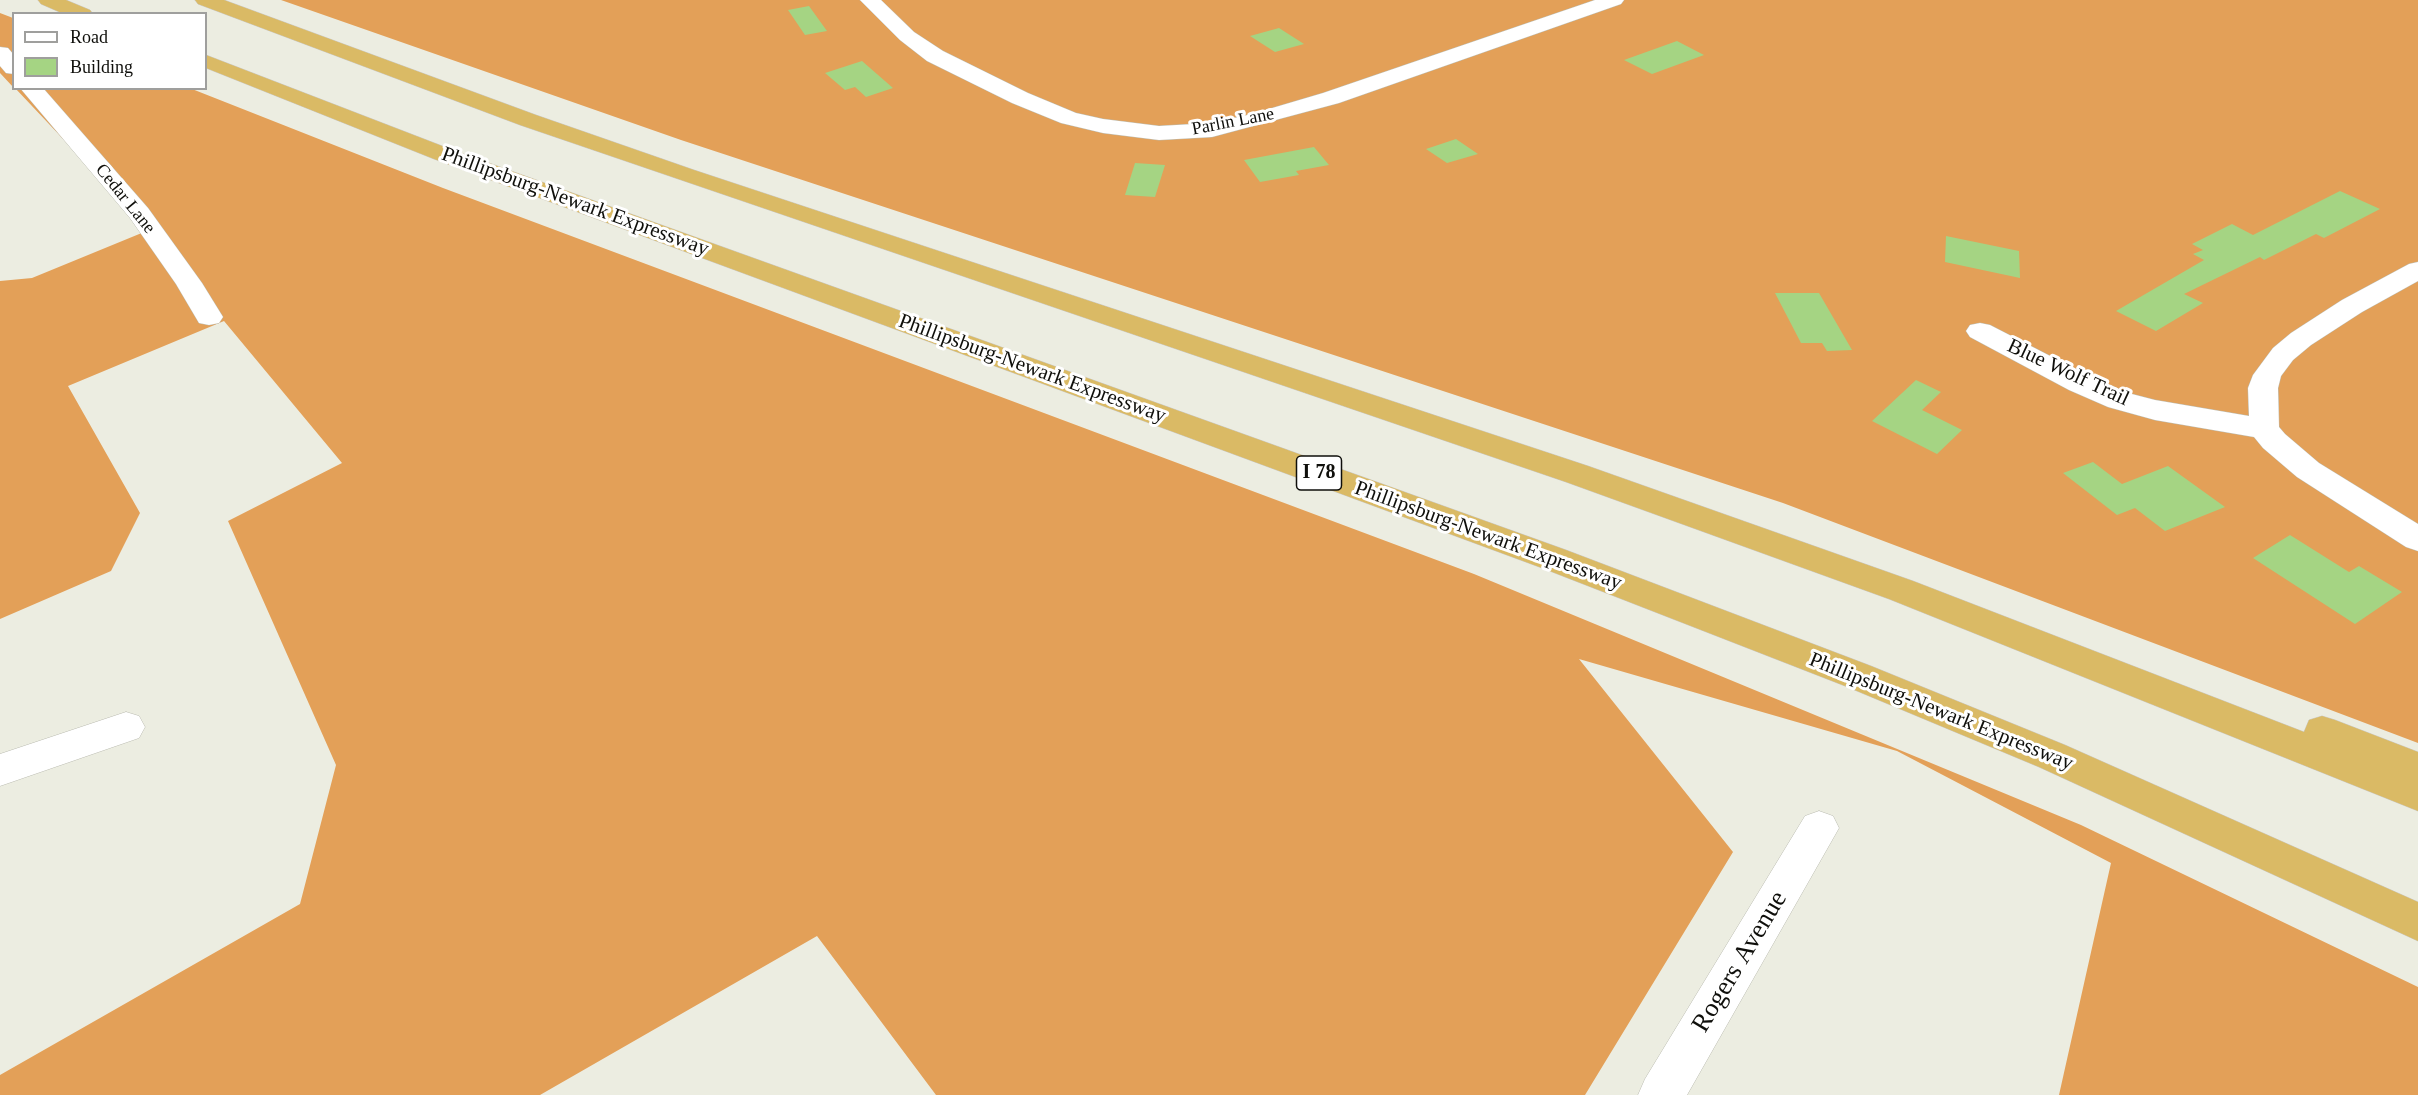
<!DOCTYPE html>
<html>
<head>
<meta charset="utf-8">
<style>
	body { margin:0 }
	#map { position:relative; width:2418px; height:1095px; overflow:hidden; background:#ecede1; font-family:Georgia,serif }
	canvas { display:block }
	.legend { position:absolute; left:12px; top:12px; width:195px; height:78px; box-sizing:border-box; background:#fff; border:2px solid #9f9f9d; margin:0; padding:8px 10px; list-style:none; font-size:18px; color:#0f0f0b }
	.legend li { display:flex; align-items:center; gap:12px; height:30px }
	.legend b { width:30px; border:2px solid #9f9f9d }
</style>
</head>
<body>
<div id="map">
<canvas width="2418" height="1095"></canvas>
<ul class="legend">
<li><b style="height:8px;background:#fff"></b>Road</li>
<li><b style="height:16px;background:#a5d483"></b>Building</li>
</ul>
</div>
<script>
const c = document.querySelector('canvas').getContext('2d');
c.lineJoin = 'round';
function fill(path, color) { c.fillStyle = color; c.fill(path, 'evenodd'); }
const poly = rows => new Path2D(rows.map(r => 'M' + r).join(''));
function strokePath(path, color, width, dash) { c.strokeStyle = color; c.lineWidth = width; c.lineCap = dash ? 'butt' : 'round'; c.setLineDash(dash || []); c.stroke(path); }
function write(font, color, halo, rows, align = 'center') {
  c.font = font + ' Georgia,serif'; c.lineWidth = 6; c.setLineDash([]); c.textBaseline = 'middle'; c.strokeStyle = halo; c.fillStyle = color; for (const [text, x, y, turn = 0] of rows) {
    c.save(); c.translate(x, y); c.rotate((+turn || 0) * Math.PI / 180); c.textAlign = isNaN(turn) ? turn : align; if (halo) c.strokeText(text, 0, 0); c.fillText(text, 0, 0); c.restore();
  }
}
fill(poly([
	[281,0,2418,0,2418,743,1783,503,681,140],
	[0,13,13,18,13,87,0,73],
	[15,88,192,89,443,188,1474,574,2081,825,2418,987,2418,1095,2059,1095,2111,863,1897,751,1579,659,1733,852,1585,1095,936,1095,817,936,540,1095,0,1095,0,1075,300,904,336,765,228,521,342,463,224,321,68,386,140,513,111,571,0,619,0,281,32,278,149,230]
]), '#e3a058');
fill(poly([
	[809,6,827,31,805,35,788,10],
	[1279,28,1304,44,1275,52,1250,36],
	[1677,41,1704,55,1652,74,1624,60],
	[862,61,893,88,866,97,855,87,845,90,825,73],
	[1456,139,1478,154,1447,163,1426,149],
	[1314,147,1329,165,1296,171,1299,175,1260,182,1244,160],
	[1135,163,1165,165,1155,197,1125,195],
	[2340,191,2380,209,2324,238,2316,234,2264,260,2260,257,2184,294,2203,303,2156,331,2116,311,2204,260,2193,254,2203,250,2192,244,2232,224,2253,235],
	[1946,236,2019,251,2020,278,1945,262],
	[1775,293,1819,293,1852,350,1827,351,1822,343,1801,343],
	[1916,380,1941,392,1922,410,1962,430,1937,454,1872,421],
	[2093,462,2122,484,2168,466,2225,507,2165,531,2135,508,2117,515,2063,473],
	[2290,535,2349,572,2359,566,2402,592,2355,624,2253,558]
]), '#a5d483');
const minor = poly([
	[860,0,881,0,914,32,943,51,1028,93,1076,113,1103,119,1159,126,1212,123,1252,114,1323,93,1595,0,1624,0,1621,4,1339,103,1212,137,1159,140,1103,133,1061,123,1012,103,927,61,900,40,860,0],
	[0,47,8,48,14,55,14,74,6,73,0,66,0,47],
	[20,88,43,88,148,208,202,283,223,317,219,323,209,325,199,323,176,284,130,218,20,88],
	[2418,262,2418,281,2362,312,2311,345,2293,360,2281,376,2278,388,2279,427,2285,434,2319,463,2418,524,2418,551,2406,547,2297,477,2263,448,2254,437,2155,420,2108,407,2069,390,1970,337,1966,331,1970,325,1980,323,1990,325,2089,376,2128,393,2155,400,2249,416,2248,388,2253,375,2273,348,2291,333,2342,300,2409,264,2418,262],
	[126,712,139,716,145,727,139,738,0,786,0,754,126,712],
	[1819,811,1833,816,1839,828,1687,1095,1638,1095,1645,1079,1805,816,1819,811]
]);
const highway = poly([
	[38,0,66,0,90,10,93,14,64,14,41,4,38,0],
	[195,0,224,0,536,115,694,170,1588,466,1913,581,2304,732,2309,720,2322,716,2335,720,2418,752,2418,811,1889,599,1566,482,520,125,198,4,195,0],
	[206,55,450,149,1566,550,1871,666,2065,745,2418,902,2418,941,2039,767,1845,686,1542,568,434,159,206,68,206,55]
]);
strokePath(minor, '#bbbcb1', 1);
strokePath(highway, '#cacac9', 1);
fill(minor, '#fff');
fill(highway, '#daba65');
write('18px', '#0f0f0b', '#fff', [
	["Parlin Lane",1233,122,-11],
	["Cedar Lane",125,199,51]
]);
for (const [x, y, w] of [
	[1319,473,45]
]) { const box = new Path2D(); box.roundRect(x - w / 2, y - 17, w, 34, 4.5); c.fillStyle = '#fff'; c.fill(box); strokePath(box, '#0f0f0b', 1.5); }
write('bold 20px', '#0f0f0b', null, [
	["I 78",1319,473]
]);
write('21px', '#0f0f0b', '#fff', [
	["Phillipsburg-Newark Expressway",575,202,20],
	["Phillipsburg-Newark Expressway",1032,369,20],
	["Blue Wolf Trail",2068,373,25],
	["Phillipsburg-Newark Expressway",1488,536,20],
	["Phillipsburg-Newark Expressway",1941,712,22]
]);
write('26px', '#0f0f0b', '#fff', [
	["Rogers Avenue",1740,962,-59]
]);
</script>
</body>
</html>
